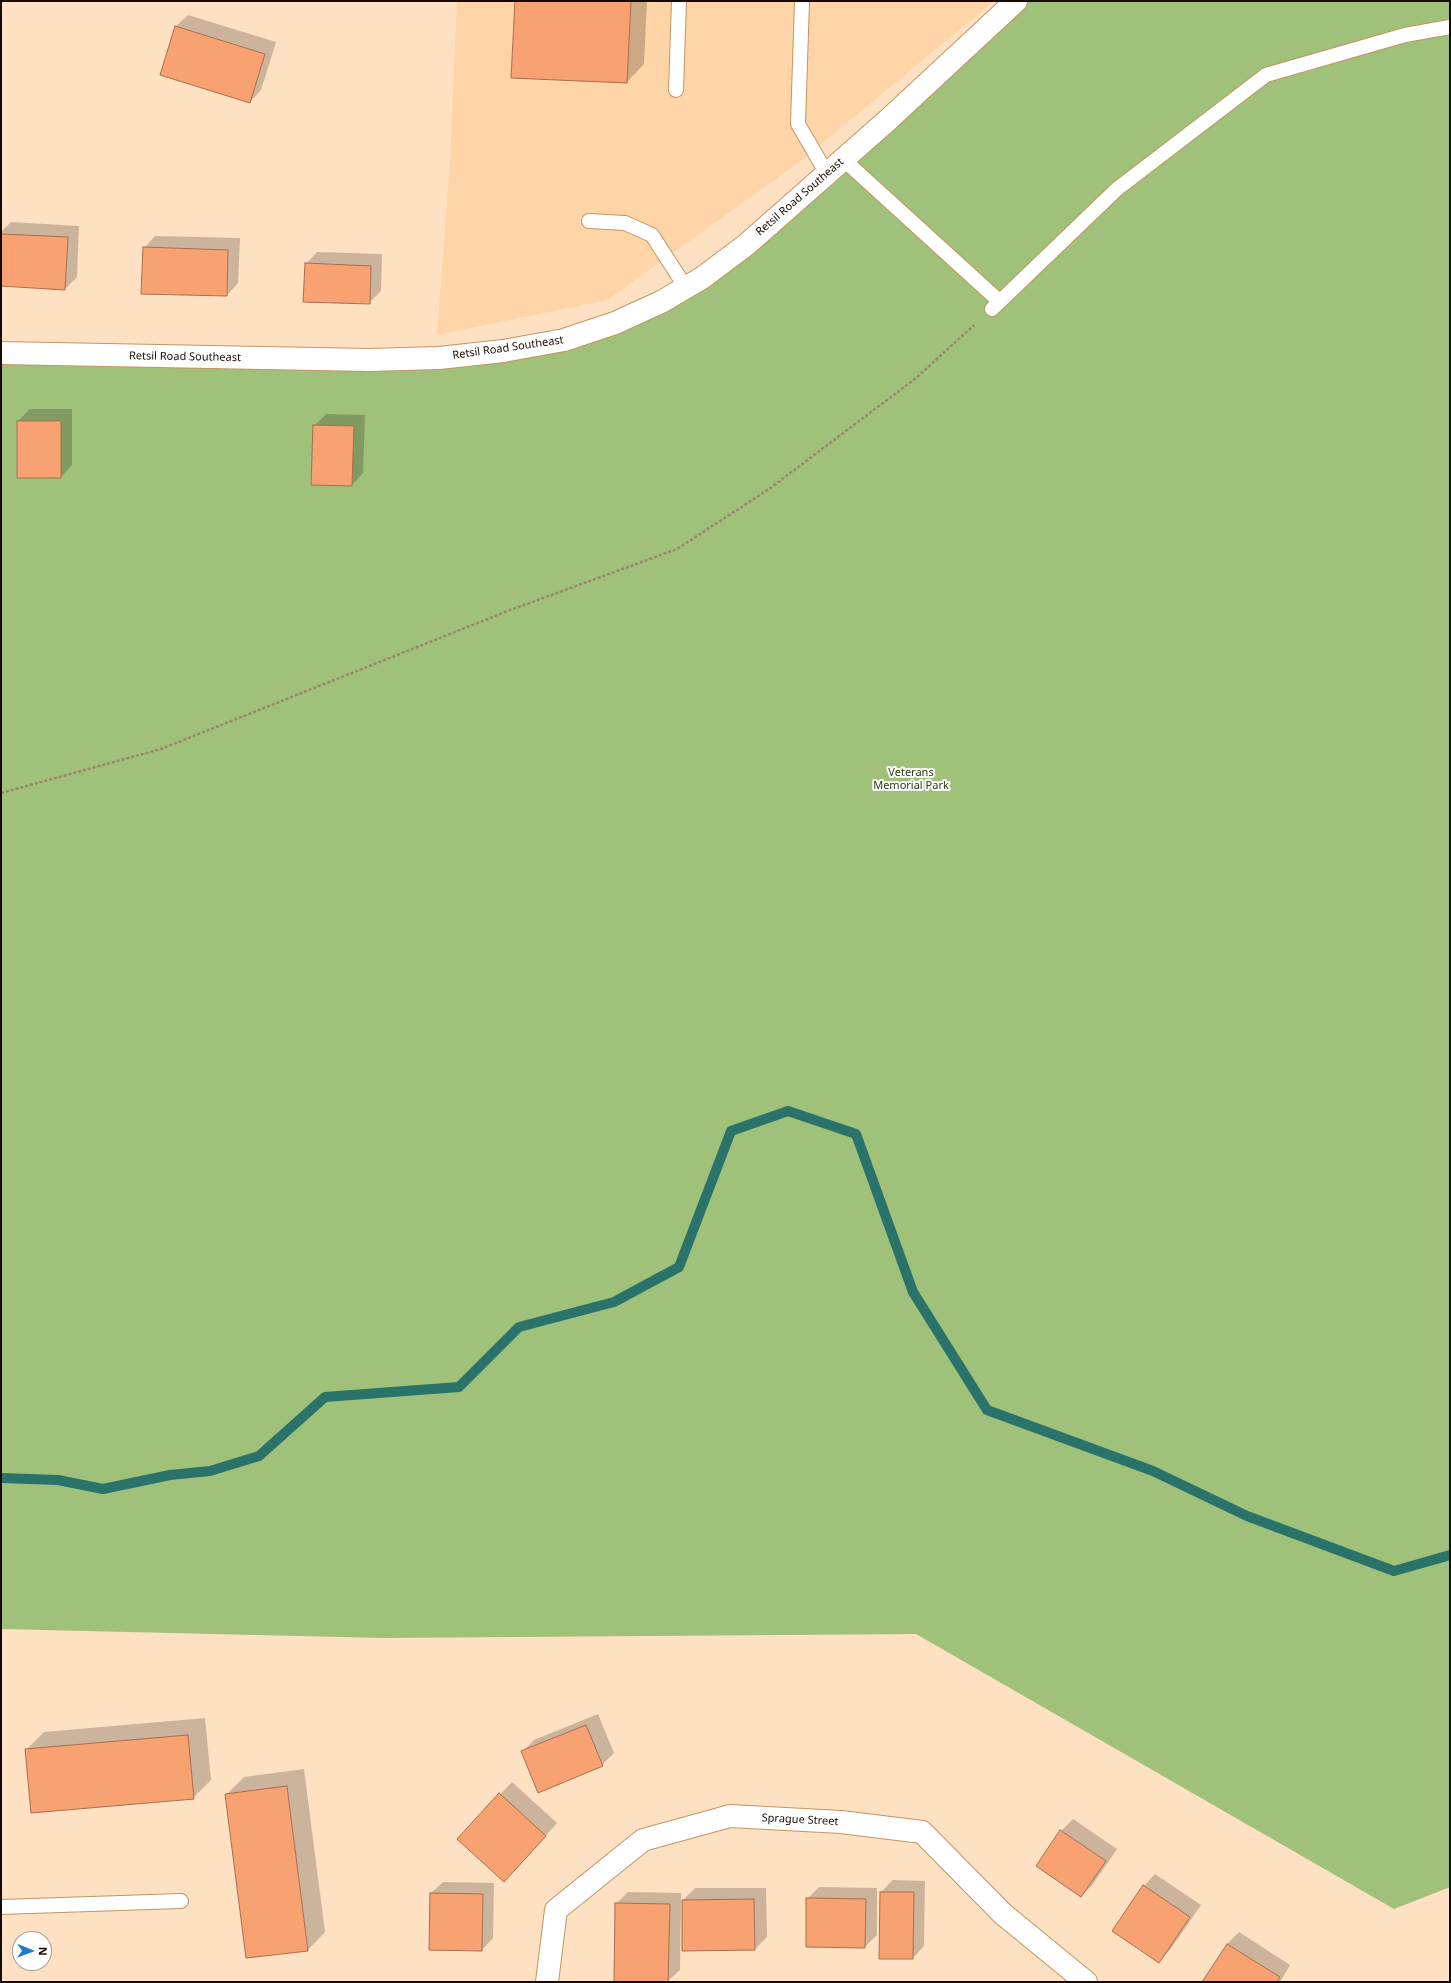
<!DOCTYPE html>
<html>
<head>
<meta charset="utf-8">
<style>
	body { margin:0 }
	#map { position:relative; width:1451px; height:1983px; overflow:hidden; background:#fee1c2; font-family:"Noto Sans",sans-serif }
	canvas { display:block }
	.frame { position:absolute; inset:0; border:2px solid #180900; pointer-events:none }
	.north { position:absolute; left:12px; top:1931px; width:40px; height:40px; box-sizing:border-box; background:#fff; border:1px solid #a39d99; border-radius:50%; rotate:91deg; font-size:11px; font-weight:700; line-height:16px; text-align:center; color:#180900 }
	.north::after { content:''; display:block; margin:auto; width:14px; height:18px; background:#1e7bc8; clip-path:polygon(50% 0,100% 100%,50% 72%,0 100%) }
</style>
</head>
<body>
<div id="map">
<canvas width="1451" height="1983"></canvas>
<div class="frame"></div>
<div class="north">N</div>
</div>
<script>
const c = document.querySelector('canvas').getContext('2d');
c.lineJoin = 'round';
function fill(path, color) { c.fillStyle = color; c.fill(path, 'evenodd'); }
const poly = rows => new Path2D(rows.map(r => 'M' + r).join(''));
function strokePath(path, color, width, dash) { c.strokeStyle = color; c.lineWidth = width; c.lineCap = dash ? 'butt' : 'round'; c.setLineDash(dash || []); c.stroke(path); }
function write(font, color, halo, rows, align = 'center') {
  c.font = font + ' "Noto Sans",sans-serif'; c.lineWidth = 4; c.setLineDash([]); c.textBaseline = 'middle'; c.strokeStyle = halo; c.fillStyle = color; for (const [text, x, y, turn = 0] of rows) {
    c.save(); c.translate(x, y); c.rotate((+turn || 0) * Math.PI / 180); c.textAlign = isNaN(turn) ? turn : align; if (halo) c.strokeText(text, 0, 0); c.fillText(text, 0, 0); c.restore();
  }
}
fill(poly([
	[457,1,994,1,798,163,607,300,437,335,450,163]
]), '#ffd4a6');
fill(poly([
	[1016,1,1450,1,1450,1887,1394,1909,916,1634,383,1638,1,1629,1,353,369,360,534,346,703,278]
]), '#a0c17a');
fill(poly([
	[516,1,647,1,644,64,627,82],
	[188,15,276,42,261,90,250,102,161,74,176,26],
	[11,222,79,226,77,277,65,289,1,285,1,232],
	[155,236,240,238,238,283,227,295,144,248],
	[317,252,382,254,381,291,369,303,306,264],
	[30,409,72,409,72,465,61,477,18,421],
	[326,414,365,415,363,473,352,485,314,426],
	[598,1714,614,1753,602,1765,522,1752,534,1740],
	[205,1718,211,1780,193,1798,26,1750,44,1732],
	[304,1769,325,1932,308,1950,227,1794,244,1777],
	[512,1782,557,1823,516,1869,459,1839],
	[1073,1819,1117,1849,1093,1884,1081,1896,1037,1866,1061,1831],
	[1155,1874,1201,1905,1170,1950,1159,1961,1144,1886],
	[893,1880,925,1881,924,1946,913,1958,881,1892],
	[443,1882,494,1883,493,1938,482,1950,431,1893],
	[819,1887,877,1888,877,1935,865,1947,807,1899],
	[695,1888,766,1888,767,1937,755,1949,683,1900],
	[628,1892,681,1893,680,1970,668,1981,616,1904],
	[1239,1932,1290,1965,1280,1982,1203,1982,1227,1944]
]), '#0003');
strokePath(poly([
	[1,1478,58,1480,103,1489,170,1475,210,1471,259,1456,325,1397,459,1387,519,1327,614,1302,679,1267,731,1131,788,1111,856,1134,913,1292,987,1410,1153,1471,1247,1516,1394,1571,1450,1555]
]), '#2a736b', 10);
const building = poly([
	[515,1,631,1,627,83,511,78,515,1],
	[175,26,265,54,250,103,160,75,175,26],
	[1,234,68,237,65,290,1,286,1,234],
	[143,247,228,250,227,296,141,294,143,247],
	[305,263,371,266,370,304,303,302,305,263],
	[17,421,61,421,61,478,17,478,17,421],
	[313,425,354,426,352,486,311,485,313,425],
	[586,1725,603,1766,538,1793,521,1751,586,1725],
	[188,1735,194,1799,31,1813,25,1749,188,1735],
	[287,1786,308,1951,246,1958,225,1794,287,1786],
	[499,1793,546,1836,504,1882,457,1839,499,1793],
	[1060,1830,1106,1861,1081,1897,1036,1866,1060,1830],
	[1143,1885,1190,1917,1159,1963,1112,1931,1143,1885],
	[880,1892,914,1892,913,1959,879,1959,880,1892],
	[430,1893,483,1894,482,1951,429,1950,430,1893],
	[806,1898,866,1899,865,1948,806,1947,806,1898],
	[754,1899,755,1950,682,1951,682,1900,754,1899],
	[615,1903,670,1904,668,1982,614,1982,615,1903],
	[1227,1944,1280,1977,1276,1982,1202,1982,1227,1944]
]);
fill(building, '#f8a171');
strokePath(building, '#a86e4f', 1);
const lane = poly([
	[802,1,798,124,827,174],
	[676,90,679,1],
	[843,159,999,301],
	[589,221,625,223,652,235,686,288],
	[992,309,1117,189,1266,75,1405,35,1450,27],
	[1,1907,181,1901]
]);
const street = poly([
	[1,353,369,360,439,358,503,351,564,340,615,323,661,302,702,278,746,245,889,119,1016,1],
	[547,1982,556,1910,643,1840,730,1816,841,1822,922,1832,1003,1914,1086,1982]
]);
strokePath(lane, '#c29562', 16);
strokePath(street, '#c29562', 24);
strokePath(poly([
	[1,793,161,749,505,612,677,549,769,489,915,379,974,325]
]), '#9b846e', 2.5, [3, 2]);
strokePath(lane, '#fff', 14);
strokePath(street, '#fff', 22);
write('11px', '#180900', '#fff', [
	["Retsil Road Southeast",800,197,-41],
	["Retsil Road Southeast",508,348,-8],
	["Retsil Road Southeast",185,357,1],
	["Sprague Street",800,1820,3]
]);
write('11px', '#2a3916', '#fff', [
	["Veterans",911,773],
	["Memorial Park",911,786]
]);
</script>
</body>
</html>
